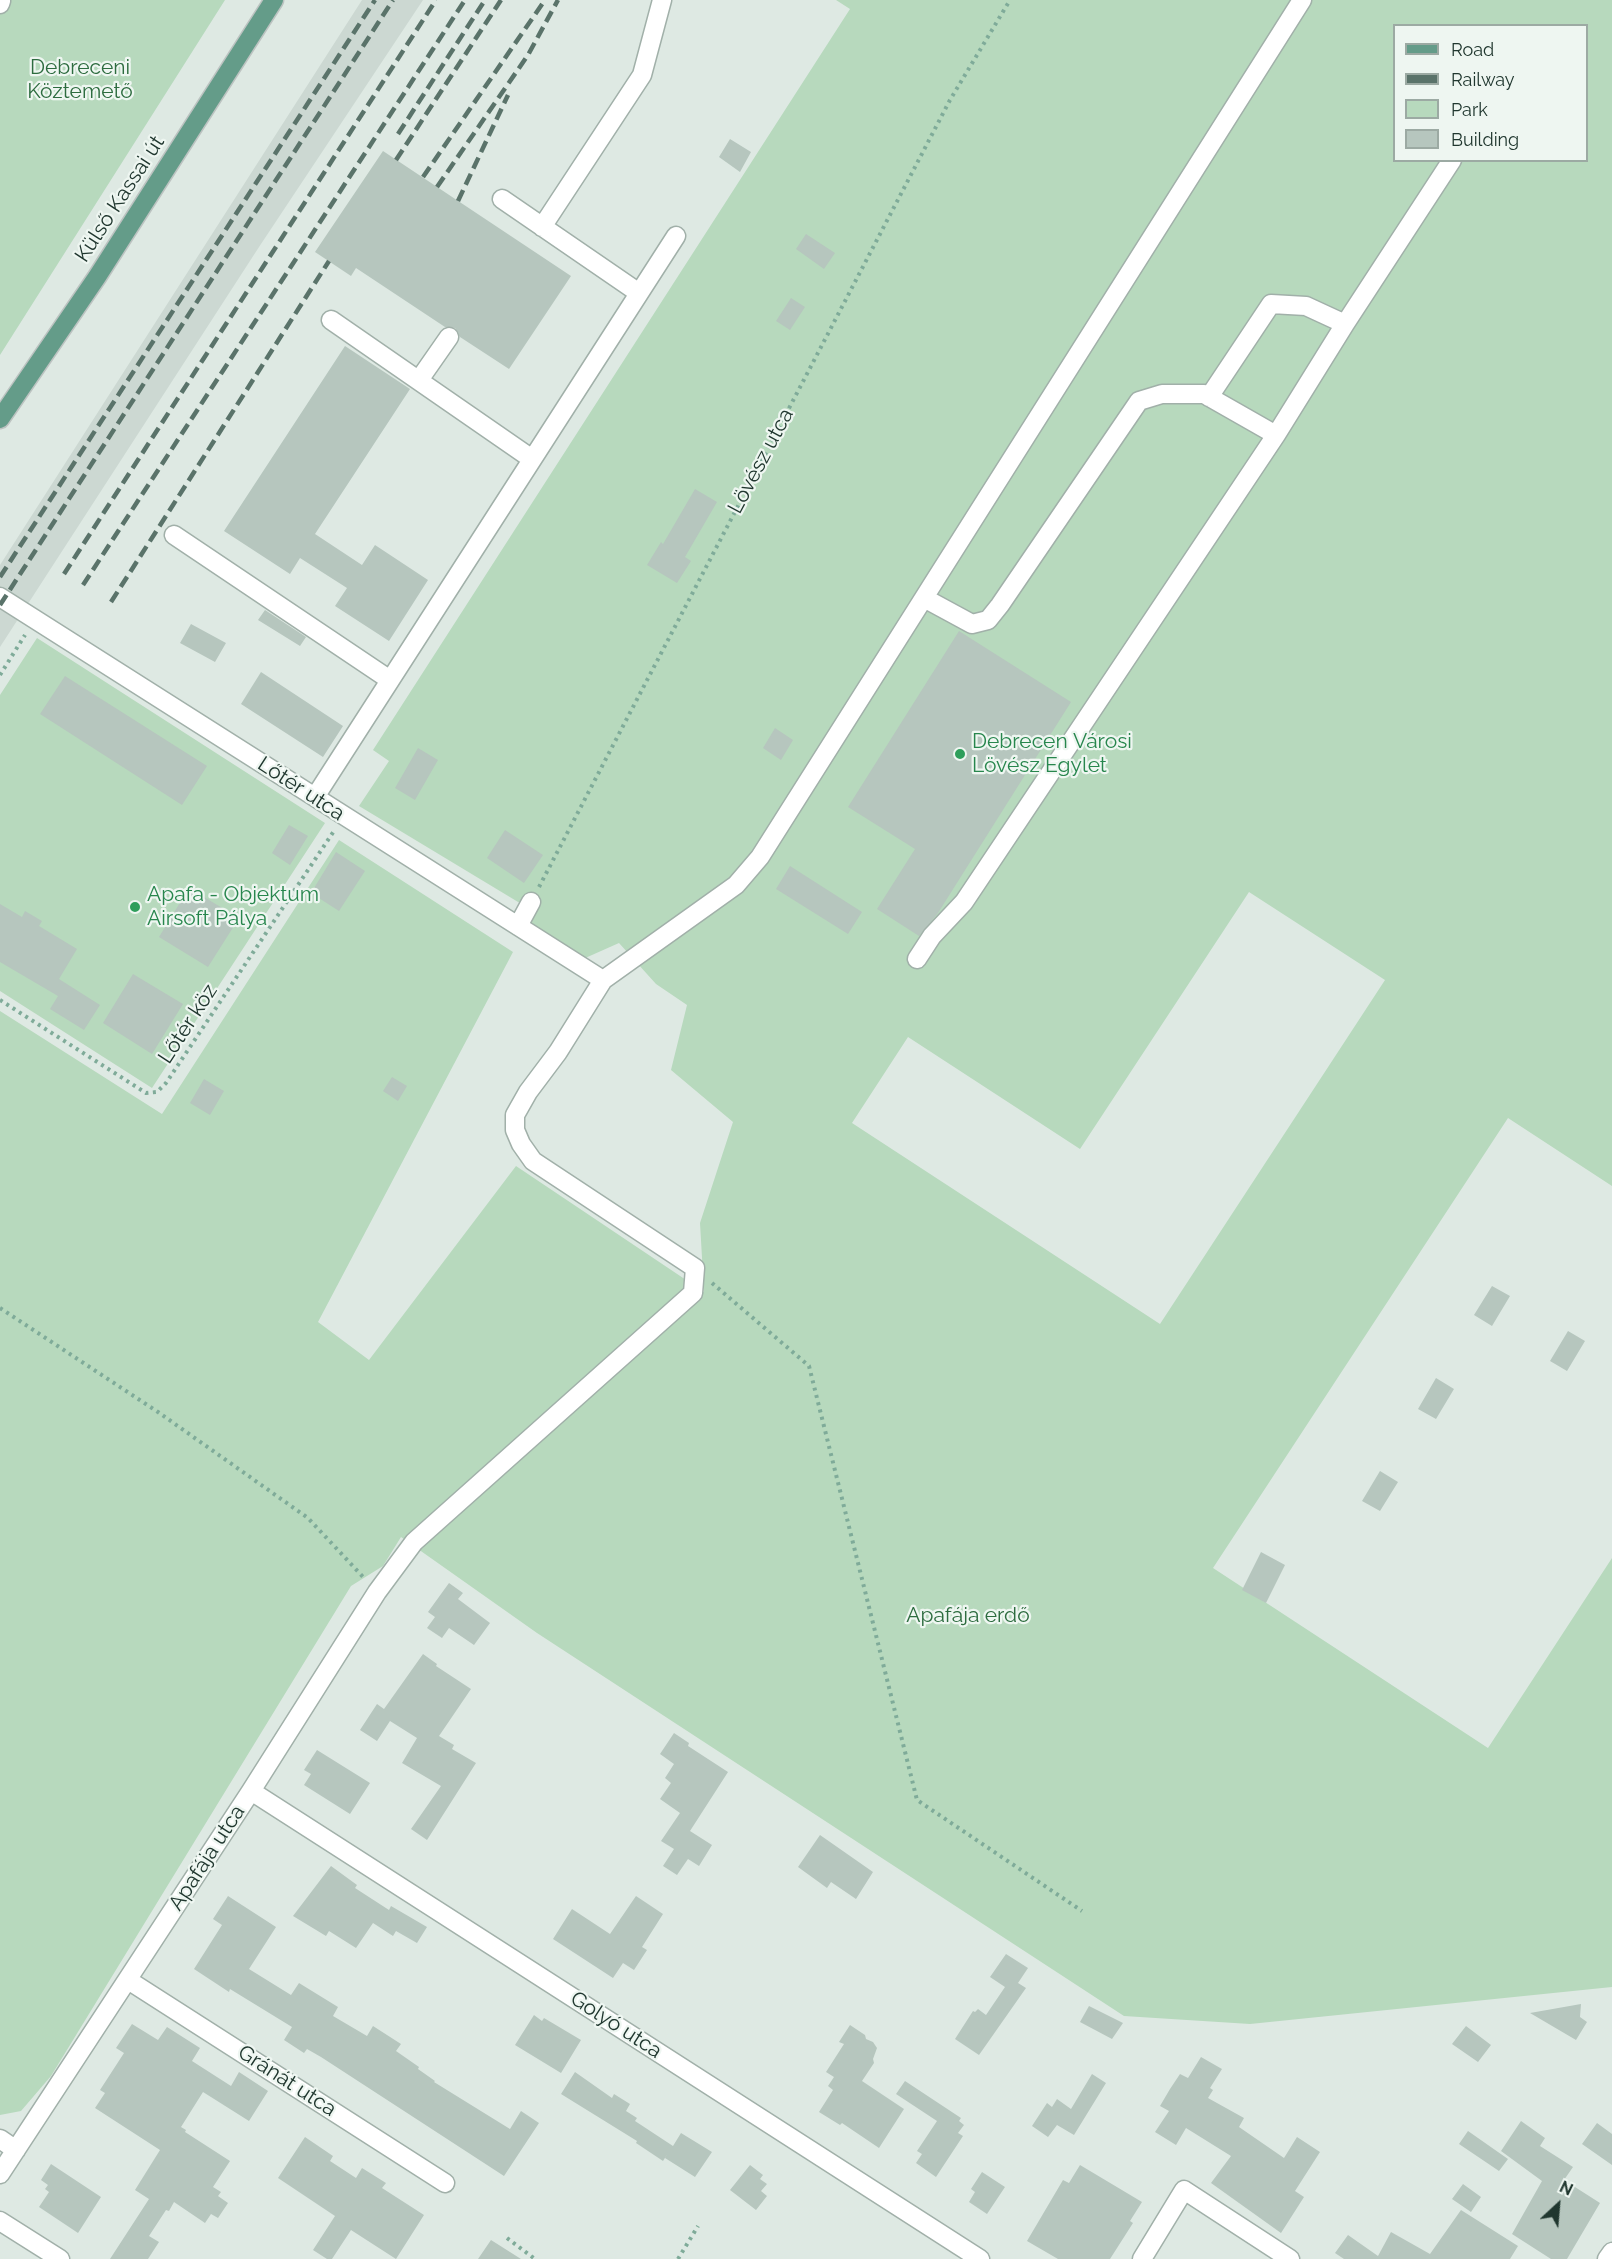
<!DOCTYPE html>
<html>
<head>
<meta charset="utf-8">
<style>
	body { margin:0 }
	#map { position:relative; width:1612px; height:2259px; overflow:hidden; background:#dee9e3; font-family:Raleway,sans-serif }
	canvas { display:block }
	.legend { position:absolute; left:1393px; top:24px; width:195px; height:138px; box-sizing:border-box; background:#eef6f1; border:2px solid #9caaa3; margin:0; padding:8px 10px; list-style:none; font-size:18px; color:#20372f }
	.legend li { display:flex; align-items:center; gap:12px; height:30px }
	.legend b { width:30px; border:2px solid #9caaa3 }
	.north { position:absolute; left:1528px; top:2175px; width:60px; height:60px; -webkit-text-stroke:4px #eef6f1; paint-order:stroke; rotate:26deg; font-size:16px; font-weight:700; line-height:24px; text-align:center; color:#20372f }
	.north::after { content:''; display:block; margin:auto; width:21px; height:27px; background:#20372f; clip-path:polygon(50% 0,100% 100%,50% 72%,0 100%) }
</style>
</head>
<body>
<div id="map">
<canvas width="1612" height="2259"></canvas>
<ul class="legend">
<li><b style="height:8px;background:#649c89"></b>Road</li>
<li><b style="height:8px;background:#5a736a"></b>Railway</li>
<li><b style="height:16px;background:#b7d9bd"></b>Park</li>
<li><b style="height:16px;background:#b6c6be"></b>Building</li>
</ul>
<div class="north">N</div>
</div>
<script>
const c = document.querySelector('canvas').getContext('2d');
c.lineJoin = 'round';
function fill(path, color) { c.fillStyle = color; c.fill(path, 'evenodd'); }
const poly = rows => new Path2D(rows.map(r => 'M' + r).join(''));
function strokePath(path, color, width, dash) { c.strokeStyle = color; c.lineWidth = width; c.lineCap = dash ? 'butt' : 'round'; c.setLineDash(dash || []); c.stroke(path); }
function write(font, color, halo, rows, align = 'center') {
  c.font = font + ' Raleway,sans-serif'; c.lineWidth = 4.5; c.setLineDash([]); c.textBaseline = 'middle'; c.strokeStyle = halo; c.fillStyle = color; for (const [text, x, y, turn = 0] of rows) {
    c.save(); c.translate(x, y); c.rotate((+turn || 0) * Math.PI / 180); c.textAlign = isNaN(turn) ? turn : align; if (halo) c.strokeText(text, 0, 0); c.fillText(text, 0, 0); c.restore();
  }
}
fill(poly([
	[362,0,423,0,259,247,0,647,0,565]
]), '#ccd8d2');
fill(poly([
	[0,0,225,0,0,355],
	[836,0,1612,0,1612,1186,1508,1118,1213,1568,1488,1748,1612,1558,1612,1987,1250,2024,1124,2016,537,1633,401,1537,383,1566,351,1586,51,2076,21,2111,0,2115,0,1011,162,1114,339,840,513,952,318,1322,369,1360,516,1166,704,1292,700,1223,733,1122,671,1070,687,1005,656,984,619,943,583,959,527,924,533,911,359,806,389,761,373,750,850,9],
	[1394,26,1586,26,1586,160,1394,160],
	[1249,892,1385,980,1160,1324,852,1123,908,1037,1080,1149],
	[37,638,325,823,152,1088,0,991,0,695]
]), '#b7d9bd');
fill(poly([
	[730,139,751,152,740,172,719,157],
	[383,151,571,276,509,369,460,337,455,328,445,327,356,268,351,276,315,252],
	[806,234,835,253,824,269,796,249],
	[791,298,805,307,790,330,776,321],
	[345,346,410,389,315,534,362,565,375,545,428,580,389,641,335,606,347,588,300,558,290,574,224,531],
	[695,489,717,502,685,557,691,561,677,583,647,565,661,542,663,544],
	[265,610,306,637,300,646,258,620],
	[191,624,226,643,215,662,180,643],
	[959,631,1071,702,938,913,919,936,877,909,915,849,848,807],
	[261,672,343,726,323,757,241,704],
	[65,676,207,766,182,805,40,714],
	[775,728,793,740,781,760,763,748],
	[418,748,438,760,415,800,395,788],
	[289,825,308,836,290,865,272,853],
	[505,830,543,855,524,883,487,858],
	[336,852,365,871,339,911,311,893],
	[790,866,862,912,848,934,776,889],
	[189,888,239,918,208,967,159,937],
	[0,904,22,917,25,911,42,921,39,926,77,949,59,979,100,1005,84,1030,50,1009,58,996,0,962],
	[133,974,183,1004,152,1054,103,1023],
	[392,1077,407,1086,398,1101,383,1091],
	[204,1079,224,1091,210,1115,190,1103],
	[1492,1286,1510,1296,1492,1326,1474,1315],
	[1568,1331,1585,1341,1567,1371,1550,1361],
	[1436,1378,1454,1389,1436,1419,1418,1409],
	[1380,1471,1398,1482,1380,1511,1362,1501],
	[1261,1552,1285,1565,1266,1603,1242,1590],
	[449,1583,463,1593,458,1599,490,1623,474,1645,449,1628,442,1638,427,1628,435,1617,428,1612],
	[423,1654,437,1664,436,1666,471,1689,439,1736,454,1745,452,1749,476,1763,427,1840,411,1829,441,1786,402,1763,417,1738,390,1721,377,1741,360,1730,377,1704,384,1709],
	[674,1733,689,1743,688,1746,728,1772,690,1831,712,1845,699,1866,688,1859,677,1875,663,1866,674,1849,661,1841,680,1813,660,1799,671,1783,665,1778,674,1764,660,1754],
	[317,1750,370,1783,350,1814,304,1785,311,1774,304,1770],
	[820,1835,873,1872,856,1899,831,1882,827,1888,798,1867],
	[331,1866,357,1885,355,1888,389,1910,391,1906,427,1927,417,1943,396,1931,393,1936,373,1923,356,1948,329,1931,326,1936,293,1916],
	[228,1896,276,1927,249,1969,291,1995,299,1983,338,2007,333,2016,367,2036,373,2026,401,2044,396,2051,419,2067,418,2069,435,2081,434,2082,510,2129,521,2111,539,2123,504,2176,321,2057,307,2049,304,2053,284,2040,292,2027,230,1989,229,1992,194,1969,222,1925,213,1919],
	[636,1896,663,1914,642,1947,647,1950,634,1970,623,1963,613,1978,553,1939,572,1909,610,1934],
	[1006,1954,1028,1968,1018,1983,1026,1988,979,2055,955,2039,973,2011,975,2012,978,2009,986,2015,1005,1987,990,1977],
	[1581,2004,1580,2017,1587,2022,1576,2040,1530,2013],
	[1089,2006,1123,2023,1112,2039,1080,2022],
	[534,2015,542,2021,544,2018,581,2040,561,2073,515,2045],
	[132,2024,158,2040,167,2027,200,2048,192,2061,231,2086,239,2072,268,2091,249,2121,203,2092,181,2127,186,2130,185,2132,230,2161,213,2187,221,2192,218,2196,228,2203,218,2218,211,2214,205,2223,174,2202,169,2211,166,2210,149,2236,159,2242,148,2259,110,2259,149,2199,135,2190,160,2150,95,2108,105,2093,100,2090,124,2053,116,2048],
	[850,2025,865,2035,866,2039,873,2042,877,2048,873,2059,874,2063,862,2081,904,2109,879,2148,842,2123,840,2125,819,2112,833,2090,828,2086,834,2077,826,2072,844,2044,839,2042],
	[1466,2026,1491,2045,1478,2062,1452,2044],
	[1201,2057,1222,2069,1210,2088,1213,2090,1208,2098,1244,2118,1239,2127,1284,2158,1297,2137,1320,2152,1295,2191,1304,2197,1281,2233,1211,2183,1231,2156,1186,2128,1176,2145,1155,2132,1169,2111,1160,2106,1170,2089,1180,2074,1188,2078],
	[575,2072,612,2098,614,2094,630,2104,626,2111,637,2118,635,2121,673,2146,681,2133,712,2152,695,2177,665,2158,668,2153,663,2161,636,2143,637,2141,561,2094],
	[1092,2074,1106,2083,1074,2135,1057,2125,1048,2137,1032,2126,1047,2103,1052,2107,1057,2099,1071,2109],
	[905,2081,961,2118,959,2121,964,2125,958,2133,963,2136,936,2177,916,2163,922,2154,917,2151,937,2121,896,2094],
	[1521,2121,1545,2138,1540,2146,1573,2167,1564,2180,1600,2203,1567,2259,1551,2259,1512,2234,1542,2181,1501,2151],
	[1597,2123,1612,2134,1612,2165,1582,2144],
	[1468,2131,1508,2159,1499,2171,1459,2144],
	[305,2137,333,2156,330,2161,356,2178,362,2168,386,2183,382,2188,424,2215,396,2259,351,2230,332,2259,327,2259,313,2250,335,2216,278,2178],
	[51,2164,101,2197,78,2233,39,2207,49,2192,45,2189,48,2185,41,2180],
	[750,2165,763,2175,760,2179,767,2184,761,2191,767,2196,756,2210,730,2190],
	[1080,2165,1142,2202,1130,2221,1133,2223,1110,2259,1058,2259,1027,2241,1063,2180,1069,2183],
	[982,2172,1005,2187,987,2214,969,2202,975,2192,971,2189],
	[1463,2184,1481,2197,1471,2212,1452,2199],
	[1461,2210,1518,2246,1510,2259,1344,2259,1335,2253,1348,2235,1378,2256,1391,2232,1430,2254],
	[491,2240,521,2259,478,2259]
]), '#b6c6be');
const minor = poly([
	[0,4,1,1],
	[502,199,639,293],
	[542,227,642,75,662,0],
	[331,320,532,459],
	[419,380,449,337],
	[1209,397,1271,304,1306,306,1345,324],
	[174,535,390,680],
	[0,597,603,980],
	[924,598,972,624,988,620,1000,605,1139,401,1162,394,1204,394,1276,435],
	[315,797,676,236],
	[518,926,531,902],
	[917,959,932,936,964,902,1276,435,1345,324,1452,160],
	[251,1791,980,2259],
	[128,1980,445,2183],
	[0,2139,16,2150],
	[0,2174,251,1791,377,1592,414,1542,693,1293,695,1268,533,1161,521,1144,515,1130,515,1115,528,1092,558,1052,603,980,736,885,760,857,1302,0],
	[0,2221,60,2259],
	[1142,2259,1184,2190,1290,2259],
	[1607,2259,1612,2252]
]);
const major = poly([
	[0,419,97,277,274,0]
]);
strokePath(minor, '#a1b0a9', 21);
strokePath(major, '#bcc3c1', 21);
strokePath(poly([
	[0,675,25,635],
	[539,887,950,100,1010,0],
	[0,1000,146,1093,157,1092,166,1083,334,831],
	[712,1283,809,1366,917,1800,1082,1911],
	[0,1308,158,1412,308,1518,364,1578],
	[507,2238,535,2259],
	[678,2259,698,2226]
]), '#7fab99', 4, [3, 4.5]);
strokePath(minor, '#fff', 18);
strokePath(major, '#649c89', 18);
strokePath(poly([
	[398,134,485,0],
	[396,160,501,0],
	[423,177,545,0],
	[437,187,528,55,558,0],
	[458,201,508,95],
	[64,574,436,0],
	[0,577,375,0],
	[83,585,465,0],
	[111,602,329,261],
	[0,605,393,0]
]), '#5a736a', 4.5, [12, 6]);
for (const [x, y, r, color] of [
	[960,754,6,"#2e9e5b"],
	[135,907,6,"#2e9e5b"]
]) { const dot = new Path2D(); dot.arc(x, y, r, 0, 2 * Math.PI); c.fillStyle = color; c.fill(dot); strokePath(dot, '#eef6f1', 2); }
write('21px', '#2d6c3f', '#eef6f1', [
	["Debreceni",80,68],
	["Köztemető",80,92],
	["Apafája erdő",968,1616]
]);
write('21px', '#20372f', '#eef6f1', [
	["Külső Kassai út",120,199,-57],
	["Lövész utca",761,461,-62],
	["Lőtér utca",301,789,33],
	["Lőtér köz",188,1024,-57],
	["Apafája utca",207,1858,-57],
	["Golyó utca",616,2025,33],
	["Gránát utca",287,2081,33]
]);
write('21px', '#27864d', '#eef6f1', [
	["Debrecen Városi",972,742],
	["Lövész Egylet",972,766],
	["Apafa - Objektum",147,895],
	["Airsoft Pálya",147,919]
], 'left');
</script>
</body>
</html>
